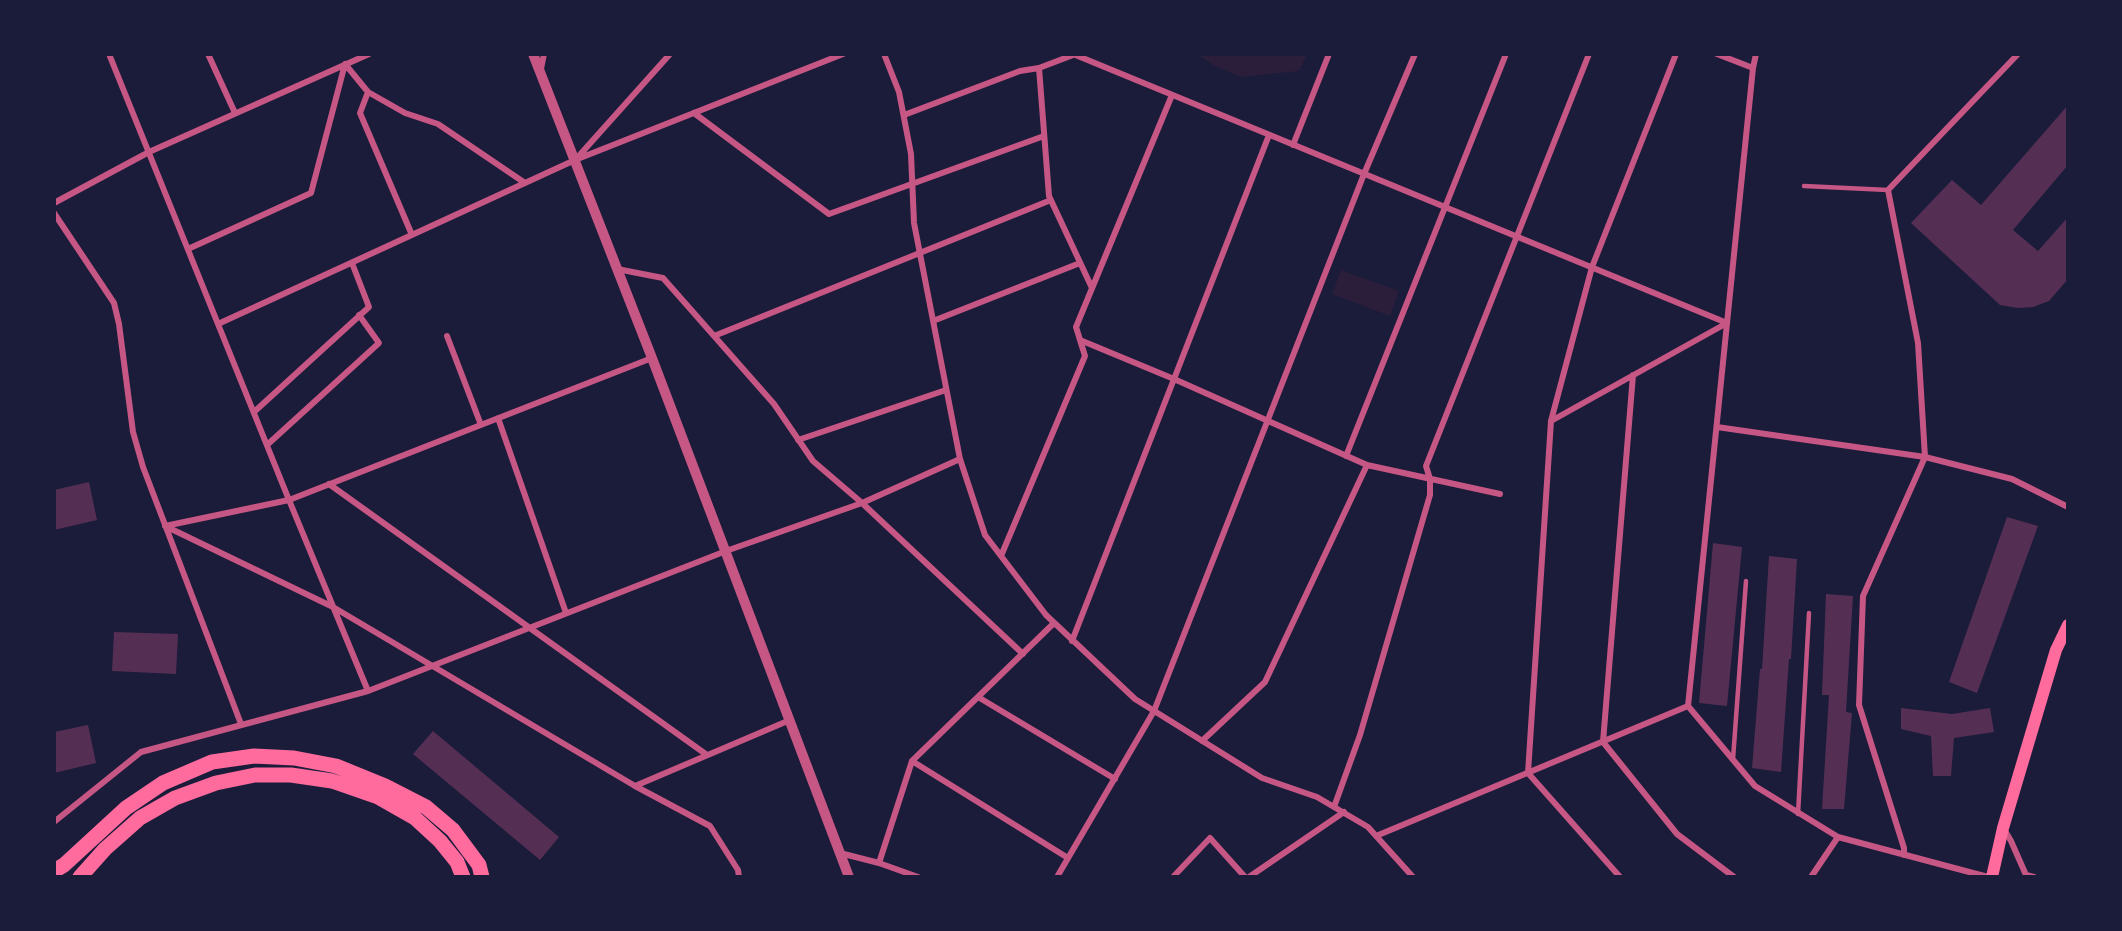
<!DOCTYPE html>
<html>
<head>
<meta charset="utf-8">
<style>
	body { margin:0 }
	#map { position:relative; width:2122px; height:931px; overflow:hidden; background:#1b1b3a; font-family:"Exo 2",sans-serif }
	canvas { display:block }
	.frame { position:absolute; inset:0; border:56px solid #1b1b3a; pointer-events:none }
</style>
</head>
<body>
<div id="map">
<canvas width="2122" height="931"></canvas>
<div class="frame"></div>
</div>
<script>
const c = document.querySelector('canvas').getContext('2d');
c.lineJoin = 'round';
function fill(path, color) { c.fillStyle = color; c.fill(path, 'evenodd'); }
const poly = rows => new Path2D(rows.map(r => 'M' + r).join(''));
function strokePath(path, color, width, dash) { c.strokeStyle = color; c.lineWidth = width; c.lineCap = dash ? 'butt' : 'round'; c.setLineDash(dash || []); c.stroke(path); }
fill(poly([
	[1197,54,1307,54,1299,71,1241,77,1213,65],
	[1341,270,1399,291,1390,316,1332,294]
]), '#2a1e3b');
fill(poly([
	[2068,105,2068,165,2013,230,2038,251,2068,217,2068,279,2049,301,2033,307,2018,308,2000,305,1911,223,1952,180,1981,205],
	[89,482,97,520,54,530,54,490],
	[2007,517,2038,526,1977,693,1949,682],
	[1713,543,1742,547,1727,706,1699,703],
	[1769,556,1797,559,1791,659,1789,659,1781,772,1752,768,1760,669,1762,669],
	[1826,594,1853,596,1846,712,1852,713,1844,809,1822,809,1829,695,1822,695],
	[114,632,178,634,176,674,112,671],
	[1901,708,1952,714,1990,708,1994,732,1954,738,1951,776,1933,776,1931,736,1901,729],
	[88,725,96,763,54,773,54,732],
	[433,731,559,837,540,860,413,754]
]), '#542f53');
strokePath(poly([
	[1804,186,1888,190],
	[1733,759,1746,581],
	[1798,814,1809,613]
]), '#c65784', 4.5);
strokePath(poly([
	[109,54,289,500,368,691],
	[208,54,235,113],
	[884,54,899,92,911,154,914,223,960,459,985,535,1046,615,1135,699,1262,778,1317,797,1368,827,1413,877],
	[1073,54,1727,323],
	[1717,54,1753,68],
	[1073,55,1039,68,1049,196,1092,288],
	[345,64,368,92,360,113,412,235],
	[541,69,544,54],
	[368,92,405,113,438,124,525,183],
	[694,113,829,214,1044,136],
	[904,115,1020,71,1039,68],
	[1293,145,1329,54],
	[577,158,670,54],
	[54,203,149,152,369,54],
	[54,213,114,303,119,324,133,432,143,467,241,724],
	[188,249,311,193,345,64],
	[617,269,663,278,774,404,813,461,862,503,1023,654],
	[933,321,1080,263],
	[218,324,575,160,843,54],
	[447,336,481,425],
	[714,336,1051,200],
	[1080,340,1174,379,1367,465,1500,494],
	[1633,375,1603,742,1677,834,1734,877],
	[254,412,369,307,352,263],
	[498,418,566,613],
	[1551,421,1727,323],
	[1717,427,1925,457,2012,479,2068,507],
	[798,440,946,390],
	[267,445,379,343,359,315],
	[1346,456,1506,54],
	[329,484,707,755],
	[165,526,333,607,635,786,710,826,738,870,739,877],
	[165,526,289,500,652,358],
	[1001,556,1085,356,1076,327,1172,95],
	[1072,641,1269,135],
	[978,697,1115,779],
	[1688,706,1753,68,1756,54],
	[1688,706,1755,786,1838,837,1988,877],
	[1202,741,1265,682,1367,465],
	[912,761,1068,858],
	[635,786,790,720],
	[1334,807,1360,735,1430,495,1430,479,1426,466,1589,54],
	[54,822,141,752,368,691,726,551,862,503,960,459],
	[2004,829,2011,841,2026,875,2034,877],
	[1376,836,1688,706],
	[840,853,879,863,918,877],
	[1904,855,1904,848,1859,705,1863,596,1925,457,1918,343,1888,190,2018,54],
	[879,863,912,761,1054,623],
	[1057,877,1154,711,1364,174,1415,54],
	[1173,877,1210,838,1245,877],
	[1249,877,1344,812],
	[1620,877,1528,773,1551,421,1592,267,1676,54],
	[1811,877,1838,837]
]), '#c65784', 6);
strokePath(poly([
	[533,54,652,358,849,877]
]), '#c65784', 10);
strokePath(poly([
	[1992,877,2003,828,2056,650,2068,625]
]), '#ff6b9d', 12);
strokePath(poly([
	[54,871,64,865,126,808,163,783,212,762,254,756,294,758,336,766,385,786,426,807,453,830,479,865,482,877],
	[80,877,105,849,140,818,175,798,216,783,255,775,291,775,332,781,378,797,415,818,440,841,457,862,463,877]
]), '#ff6b9d', 15);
</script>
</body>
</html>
